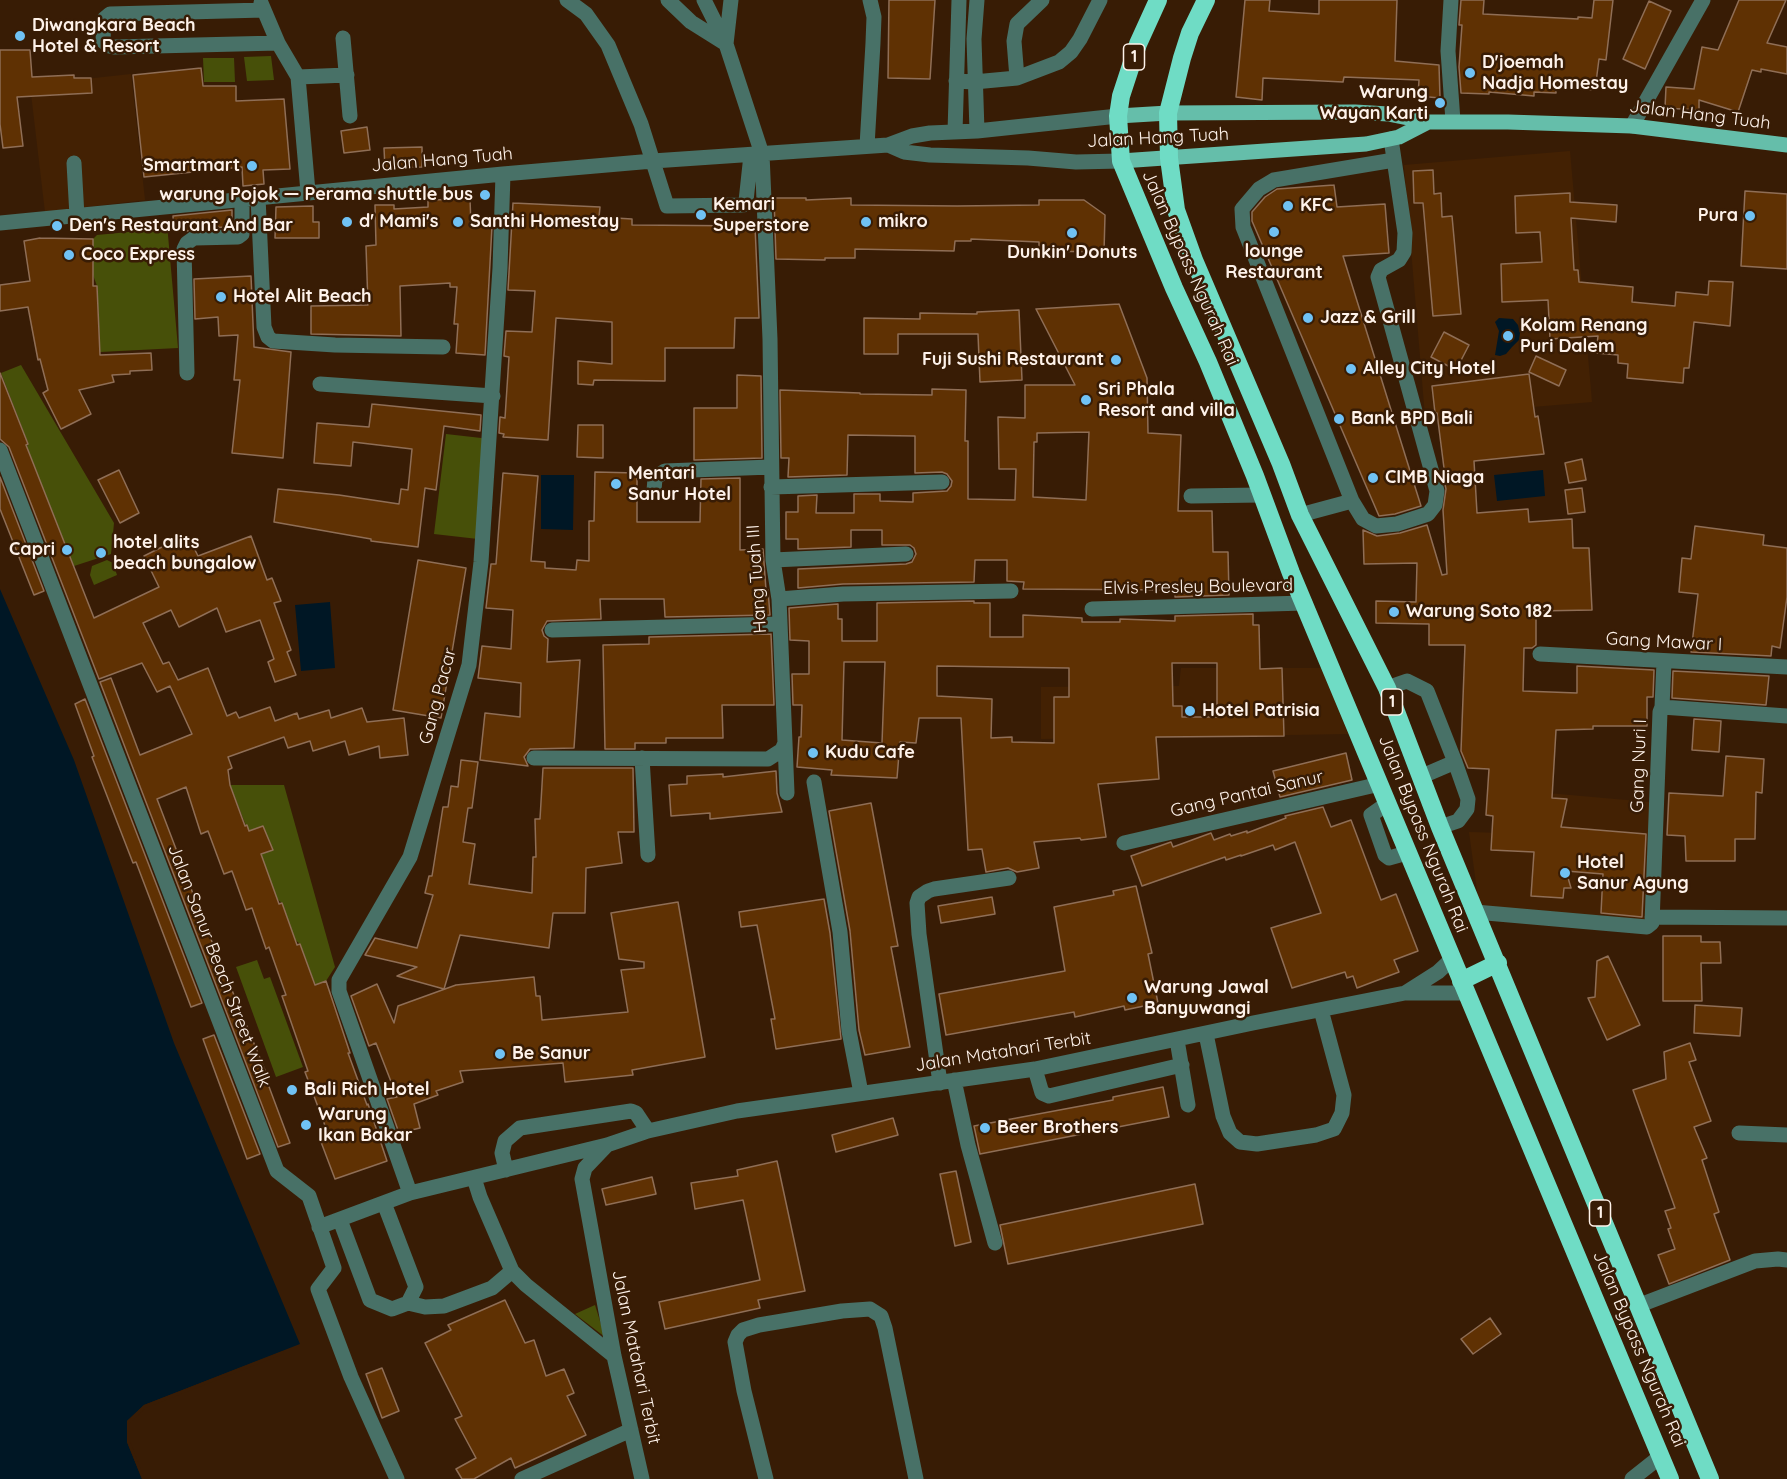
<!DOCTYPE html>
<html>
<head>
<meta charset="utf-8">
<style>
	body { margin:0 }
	canvas { display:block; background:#381c05 }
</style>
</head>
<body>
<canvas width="1787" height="1479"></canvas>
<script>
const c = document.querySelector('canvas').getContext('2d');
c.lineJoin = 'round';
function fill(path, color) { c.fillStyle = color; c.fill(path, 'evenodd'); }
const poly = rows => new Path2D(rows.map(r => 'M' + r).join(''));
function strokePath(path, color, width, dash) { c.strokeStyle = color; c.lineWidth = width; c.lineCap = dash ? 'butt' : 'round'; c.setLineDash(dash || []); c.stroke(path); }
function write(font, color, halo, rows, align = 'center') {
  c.font = font + ' Quicksand,sans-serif'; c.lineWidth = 5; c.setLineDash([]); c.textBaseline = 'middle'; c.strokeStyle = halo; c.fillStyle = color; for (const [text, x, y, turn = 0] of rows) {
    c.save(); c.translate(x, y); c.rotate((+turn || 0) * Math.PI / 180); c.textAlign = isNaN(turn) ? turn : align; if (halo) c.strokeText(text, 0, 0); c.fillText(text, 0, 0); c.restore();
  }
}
fill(poly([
	[131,74,145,200,45,212,30,85],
	[1570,151,1592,402,1425,416,1404,165],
	[1181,668,1322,668,1348,734,1041,739,1041,687,1179,686],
	[1536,792,1660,803,1653,923,1480,912,1469,832,1533,834]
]), '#432103');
fill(poly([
	[271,56,274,80,247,81,244,57],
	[234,58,235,82,204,82,203,58],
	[167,224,178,348,100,352,97,286,93,275,93,239,97,235,139,231,142,225],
	[21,365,114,523,111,554,74,566,27,448,28,443,1,373],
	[446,434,490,439,478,539,434,534],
	[107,560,113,563,117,575,94,585,90,575,92,566],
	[230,785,284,785,335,967,326,981,316,985,314,981,300,944,294,939,282,903,277,899,260,861],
	[257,960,264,979,270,977,303,1067,276,1077,236,967],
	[595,1305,605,1337,575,1314]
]), '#475009');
fill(poly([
	[1499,318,1513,319,1518,325,1520,333,1519,340,1512,347,1506,354,1500,356,1495,355,1499,331,1495,322],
	[1543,470,1545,496,1497,501,1494,475],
	[541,475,574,475,573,530,541,529],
	[0,589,74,760,174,1043,300,1344,144,1405,127,1421,127,1442,142,1479,0,1479],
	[330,602,335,668,301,671,295,605]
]), '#001725');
fill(poly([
	[283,1351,284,1354,146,1408,130,1423,130,1441,145,1479,142,1479,127,1442,127,1421,144,1405]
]), '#381c05');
const building = poly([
	[889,0,935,0,930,79,888,78,889,0],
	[1245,0,1270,0,1269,11,1319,14,1319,0,1397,0,1395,61,1439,65,1440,98,1418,96,1419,80,1344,77,1343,82,1263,78,1262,100,1236,97,1245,0],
	[1461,0,1484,0,1483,14,1578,19,1578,17,1592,18,1594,0,1613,0,1606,60,1599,59,1595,90,1556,87,1556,93,1534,92,1534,96,1489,92,1489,94,1461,93,1459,67,1462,25,1459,25,1461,0],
	[1739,0,1786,0,1767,43,1787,47,1787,74,1761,69,1761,72,1752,70,1738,112,1699,100,1699,110,1665,108,1666,87,1694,89,1702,47,1718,50,1739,0],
	[1649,1,1671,11,1645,69,1623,59,1649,1],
	[0,50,30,50,32,77,74,75,74,78,91,78,92,93,17,97,23,146,3,148,0,124,0,50],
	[201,68,203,86,236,86,236,101,284,99,290,169,263,170,264,184,243,186,242,167,144,177,133,75,201,68],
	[367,127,370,150,344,153,341,131,367,127],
	[422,147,422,167,385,168,384,148,422,147],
	[1433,170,1434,194,1441,193,1442,217,1452,216,1461,314,1433,316,1423,203,1414,203,1413,171,1433,170],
	[1334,185,1337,207,1385,204,1389,253,1343,256,1421,506,1395,514,1379,516,1252,221,1252,212,1265,197,1277,189,1334,185],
	[1745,191,1787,194,1787,269,1741,266,1745,191],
	[1570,193,1570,202,1617,205,1616,222,1571,218,1574,270,1578,270,1579,282,1633,287,1632,302,1675,306,1676,292,1708,295,1709,281,1733,282,1730,326,1694,322,1689,368,1684,368,1683,383,1627,378,1628,364,1618,363,1618,355,1596,353,1598,336,1550,339,1548,300,1502,302,1501,264,1542,262,1540,232,1516,233,1515,196,1570,193],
	[774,198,806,198,806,200,851,198,851,205,957,206,1039,205,1039,200,1084,200,1105,215,1104,252,1039,251,1039,242,971,239,971,241,955,241,954,251,855,249,855,258,825,258,825,260,776,259,774,198],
	[470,199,471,226,492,226,485,355,456,353,458,324,454,324,457,287,450,287,450,283,400,286,401,336,311,334,311,306,368,305,366,246,376,245,375,205,394,205,394,209,428,207,428,200,470,199],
	[513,203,600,207,599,217,632,219,632,225,755,226,759,318,735,318,734,348,665,348,665,381,594,380,593,385,578,384,578,361,612,364,612,322,556,318,548,440,503,437,504,434,499,433,500,417,505,418,509,357,504,356,506,331,532,332,535,291,508,290,513,203],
	[313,206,313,222,319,222,319,238,275,238,276,207,313,206],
	[232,210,232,227,194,228,187,231,174,231,173,216,232,210],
	[40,238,93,239,93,286,97,286,100,355,151,353,152,370,130,371,130,374,112,375,114,382,79,390,91,414,61,429,43,393,48,390,40,359,38,360,28,307,0,311,0,285,30,281,24,241,40,238],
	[251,276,254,347,291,352,283,458,232,453,240,380,234,380,238,335,219,336,218,317,195,319,194,279,251,276],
	[1119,304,1147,378,1148,433,1181,435,1178,511,1212,511,1213,552,1228,552,1229,595,1175,597,1175,590,1023,589,1024,582,1007,581,1007,560,975,560,974,582,843,584,798,588,798,569,906,564,912,562,916,554,914,548,910,545,882,545,882,530,851,530,851,547,798,549,798,539,786,539,786,512,798,512,798,496,817,495,816,513,854,513,854,494,880,494,880,501,913,502,913,493,947,491,951,486,952,481,947,474,942,472,915,473,915,436,848,435,847,475,788,477,789,458,781,458,780,390,860,393,860,394,932,395,932,389,966,390,965,441,968,441,968,499,1015,500,1016,469,999,469,998,417,1025,418,1025,385,1075,385,1036,309,1119,304],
	[1089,432,1086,500,1033,497,1034,442,1037,442,1037,433,1089,432],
	[1019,310,1022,380,980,382,978,334,898,334,898,354,864,354,864,318,920,319,920,313,977,314,977,312,1019,310],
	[1444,332,1469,345,1456,370,1431,357,1444,332],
	[1536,356,1566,370,1559,386,1529,372,1536,356],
	[0,373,28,444,26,445,94,618,159,587,144,556,178,539,182,547,191,542,198,556,251,536,267,580,272,578,281,601,274,603,291,650,287,652,296,675,275,682,268,662,274,659,260,620,226,632,217,608,179,627,171,610,143,623,163,664,169,662,178,680,208,668,227,716,236,712,239,718,270,707,275,721,297,713,299,719,329,710,331,718,362,708,367,722,404,718,408,755,380,758,379,746,349,755,345,741,313,751,310,741,288,748,284,737,228,757,232,768,228,770,230,785,245,826,247,825,249,831,263,826,273,850,261,854,279,904,282,903,297,945,300,944,315,985,326,981,350,1053,348,1053,367,1105,368,1104,387,1161,335,1179,318,1134,327,1131,305,1072,308,1071,282,996,286,995,269,947,266,949,252,908,246,910,232,871,224,874,208,831,201,834,186,787,157,799,203,920,267,1075,265,1076,290,1143,278,1147,100,682,111,678,140,755,192,734,170,686,157,692,142,663,99,679,9,447,0,439,0,373],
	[1529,374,1535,417,1538,416,1544,454,1474,461,1477,513,1528,509,1529,522,1572,519,1573,548,1589,548,1592,610,1536,611,1536,645,1532,648,1524,648,1523,691,1577,693,1577,666,1654,670,1653,697,1647,697,1647,726,1593,726,1593,729,1556,730,1552,798,1567,799,1561,827,1646,834,1642,917,1601,913,1603,874,1566,871,1571,888,1564,888,1563,898,1531,896,1534,852,1491,850,1493,816,1486,815,1489,769,1468,768,1461,751,1465,645,1429,645,1429,624,1376,623,1376,601,1416,602,1417,563,1364,564,1363,530,1377,536,1400,533,1427,525,1442,575,1447,574,1443,510,1446,489,1443,476,1445,476,1437,413,1435,413,1432,386,1529,374],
	[737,375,761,376,762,458,694,460,694,408,737,408,737,375],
	[372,404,481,415,480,431,444,426,436,490,425,488,418,547,371,541,371,539,274,522,278,489,339,495,399,504,401,489,408,490,412,449,353,442,351,466,314,463,317,423,369,427,372,404],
	[578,425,603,425,603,458,577,457,578,425],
	[1582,459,1586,480,1569,483,1565,463,1582,459],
	[119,470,139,513,120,523,98,480,119,470],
	[595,472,637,473,637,522,700,522,701,479,740,478,740,550,763,549,766,590,768,590,770,615,665,617,664,599,600,599,601,619,547,621,542,630,544,636,548,639,547,662,580,660,574,748,530,749,524,757,528,766,480,760,485,713,520,717,521,683,478,678,482,646,511,649,513,610,486,608,491,564,496,564,503,473,538,476,531,561,545,562,545,568,576,570,577,560,589,561,589,521,594,521,595,472],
	[0,477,44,591,34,595,0,509,0,477],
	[1582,488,1585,512,1568,514,1565,490,1582,488],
	[1695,526,1764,535,1763,545,1787,548,1787,597,1780,648,1772,646,1771,656,1691,652,1698,594,1679,592,1682,558,1691,559,1695,526],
	[418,560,466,568,441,718,393,710,418,560],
	[974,601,974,603,990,603,990,637,1023,637,1023,615,1082,618,1082,622,1120,622,1120,619,1175,621,1175,616,1253,614,1253,625,1259,625,1260,669,1282,668,1284,736,1156,737,1159,779,1098,784,1106,837,1081,840,1080,838,1034,842,1039,868,1017,872,1008,868,986,872,982,849,968,850,961,718,919,718,916,743,900,742,897,778,831,775,832,770,797,767,799,737,801,737,802,705,793,705,792,674,809,674,809,641,790,640,789,608,838,604,838,619,842,619,842,641,877,641,877,603,974,601],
	[844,662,885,662,882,743,842,740,844,662],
	[1172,663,1217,663,1217,717,1182,717,1182,706,1173,706,1172,663],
	[937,666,1069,668,1069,697,1054,697,1054,743,1012,742,1012,737,991,738,992,699,937,696,937,666],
	[771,634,774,705,722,705,723,738,666,738,666,743,635,743,635,749,605,749,603,645,649,644,649,637,771,634],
	[1673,671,1769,676,1766,705,1672,698,1673,671],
	[85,699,202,1003,191,1007,136,862,133,863,92,757,94,756,75,704,85,699],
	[1694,719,1721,721,1719,752,1692,750,1694,719],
	[1346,753,1352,780,1280,797,1273,771,1346,753],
	[1726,756,1764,759,1762,793,1756,792,1755,839,1735,839,1735,861,1686,861,1685,836,1667,835,1669,793,1723,796,1726,756],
	[461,760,478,762,472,808,468,808,463,842,475,844,469,884,532,893,533,857,536,857,535,819,540,819,543,768,633,768,634,832,618,832,622,863,586,868,585,913,553,913,549,948,460,935,444,989,397,976,417,967,365,955,375,938,417,948,433,895,425,893,429,876,432,876,443,807,448,807,451,786,458,787,461,760],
	[776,771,777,793,782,812,710,819,710,813,671,816,669,785,687,784,687,776,723,774,723,777,776,771],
	[871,803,898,946,891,947,910,1047,865,1055,859,1030,850,931,829,811,871,803],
	[1323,807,1331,827,1351,820,1381,900,1396,894,1418,951,1394,960,1399,972,1357,988,1353,976,1347,978,1345,972,1292,988,1271,928,1321,913,1295,842,1275,850,1273,845,1241,856,1241,855,1226,860,1225,857,1142,886,1131,856,1171,842,1173,847,1211,833,1214,840,1230,834,1231,836,1247,831,1247,833,1286,818,1285,816,1323,807],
	[1136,886,1152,953,1148,954,1158,1003,1125,1010,1124,1006,1075,1017,1074,1012,946,1035,939,994,1065,971,1054,907,1114,895,1113,891,1136,886],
	[992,897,995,914,941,923,938,906,992,897],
	[824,899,830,933,841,1039,776,1049,771,1019,775,1019,757,925,741,927,739,912,824,899],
	[678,902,705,1057,632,1070,633,1075,565,1082,563,1063,460,1071,463,1082,436,1091,438,1095,414,1104,420,1128,399,1133,387,1099,397,1097,376,1043,369,1046,351,996,377,984,394,1023,398,1006,456,985,534,977,536,996,540,996,542,1020,628,1012,621,970,644,968,644,962,619,959,611,913,678,902],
	[1663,936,1701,936,1701,942,1720,942,1721,963,1701,963,1702,1001,1663,1001,1663,936],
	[1608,956,1640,1025,1607,1040,1588,998,1595,997,1597,961,1608,956],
	[1695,1005,1742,1008,1740,1036,1694,1033,1695,1005],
	[214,1035,260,1154,247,1159,203,1039,214,1035],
	[1690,1043,1696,1060,1689,1062,1711,1121,1694,1127,1707,1158,1702,1160,1719,1212,1714,1214,1730,1260,1669,1284,1658,1255,1675,1249,1668,1229,1671,1228,1665,1211,1675,1208,1633,1090,1666,1079,1664,1052,1690,1043],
	[1163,1087,1169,1117,980,1154,974,1126,1113,1100,1113,1097,1163,1087],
	[893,1118,898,1135,836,1152,832,1135,893,1118],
	[777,1161,805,1291,758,1300,760,1308,665,1329,659,1302,760,1280,743,1200,695,1209,691,1183,738,1176,737,1170,777,1161],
	[956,1171,971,1242,955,1246,940,1174,956,1171],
	[652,1177,656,1194,606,1205,602,1189,652,1177],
	[1195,1184,1203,1224,1008,1264,1000,1225,1195,1184],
	[505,1300,525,1343,534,1340,546,1376,564,1369,574,1393,567,1396,586,1435,515,1468,511,1458,474,1479,462,1479,456,1469,476,1458,455,1419,462,1416,425,1343,451,1330,448,1325,505,1300],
	[1490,1318,1501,1334,1473,1354,1461,1339,1490,1318],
	[382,1368,399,1411,382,1418,366,1374,382,1368]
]);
fill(building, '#5f3103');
strokePath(building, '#8f6e56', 1.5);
strokePath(poly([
	[567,0,586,14,608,45,641,124,667,206,743,205,746,201,751,155],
	[668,0,691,22,726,44],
	[1451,0,1448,51,1453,121],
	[261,3,278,43,298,77,308,192],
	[264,10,110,14,104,19,103,41,109,46,114,47,278,43],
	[343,38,350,116],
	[726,44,731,0],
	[298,77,347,75],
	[1017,78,1014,41,1017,24,1042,0],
	[956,81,974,82,1017,78,1059,62,1071,52,1080,39,1100,0],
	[1632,126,1703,0],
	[977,131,974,39,977,0],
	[955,132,959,0],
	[1391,139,1405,233,1404,252,1399,260,1381,270,1378,277,1437,491,1435,505,1428,514,1397,524,1376,526,1363,519,1352,501,1243,227,1242,209,1259,189,1274,180,1394,160],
	[888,145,904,152,930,155,1028,158,1076,162,1121,161],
	[867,146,873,43,874,17,870,0],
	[74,163,77,216],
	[258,197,264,327,268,337,273,341,335,345,443,347],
	[0,223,503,174,653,161,888,145,912,136,930,133,977,131,1118,116],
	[187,373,184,249,187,243,194,238,238,237,242,234,242,199],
	[320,384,493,396],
	[0,450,277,1171,309,1196,334,1268,318,1289,351,1377,397,1479],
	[771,487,942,482],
	[654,491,655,478,665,471,771,467],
	[1191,496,1261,495],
	[1300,515,1352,501],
	[773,560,906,554],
	[779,599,843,594,1011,591],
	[1092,609,1305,603],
	[552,630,780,624],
	[1540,654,1787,667],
	[1387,688,1407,681,1427,691,1455,762,1468,799,1467,809,1458,821,1440,827],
	[1662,707,1664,662],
	[785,743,787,793],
	[534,758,768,759,782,750,785,743,779,599,773,560,770,339,762,154,726,44,704,0],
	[642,758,648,855],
	[1420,777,1455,762],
	[814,782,840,932,849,1031,861,1093],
	[1388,803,1371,815,1385,855,1389,858,1407,853],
	[1124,843,1380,784],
	[1475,912,1647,927,1652,923,1660,712,1662,707,1787,716],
	[1652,917,1787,918],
	[1405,993,1438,972,1452,959],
	[1206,1034,1223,1116,1230,1133,1240,1142,1257,1144,1316,1135,1334,1129,1342,1113,1344,1095,1321,1010],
	[1177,1040,1188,1105],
	[1035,1069,1042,1093,1049,1096,1182,1065],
	[954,1080,968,1145,995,1243],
	[940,1083,919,934,917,903,919,897,928,891,934,889,1009,878],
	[1739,1133,1787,1135],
	[606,1146,585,1168,582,1179,614,1356,642,1479],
	[506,1170,502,1153,505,1141,520,1128,631,1111,636,1113,648,1131],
	[474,1178,480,1197,512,1271,526,1285,614,1356],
	[410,1193,339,991,339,980,410,857,469,665,481,562,500,268,503,174],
	[340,1220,370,1300,392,1309,408,1303,416,1287,384,1203],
	[319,1227,410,1193,607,1145,648,1131,737,1111,1035,1069,1253,1023,1405,993,1465,993],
	[408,1303,425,1307,444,1306,492,1288,512,1271],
	[1640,1305,1755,1261,1778,1259,1787,1260],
	[522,1479,631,1430],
	[766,1479,744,1391,735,1342,738,1335,743,1330,759,1325,842,1311,870,1309,881,1316,885,1328,916,1479],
	[1632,1479,1661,1456]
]), '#487167', 15);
strokePath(poly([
	[1118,116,1168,113,1355,112,1388,114,1428,122,1508,122,1632,126,1787,145],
	[1121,161,1366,144,1399,137,1428,122]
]), '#65beaa', 15);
strokePath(poly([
	[1158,0,1138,44,1121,96,1118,116,1121,161,1174,288,1208,362,1255,476,1291,573,1670,1479],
	[1206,0,1190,33,1182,58,1168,113,1169,158,1176,210,1194,260,1281,464,1300,515,1387,688,1440,827,1710,1479],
	[1461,981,1498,963]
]), '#6fdcc5', 18);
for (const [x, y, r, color] of [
	[20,36,6,"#70c2f4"],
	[1470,73,6,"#70c2f4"],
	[1440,103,6,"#70c2f4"],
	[252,166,6,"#70c2f4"],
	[485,195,6,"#70c2f4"],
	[1288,206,6,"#70c2f4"],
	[701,215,6,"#70c2f4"],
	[1750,216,6,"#70c2f4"],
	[347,222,6,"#70c2f4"],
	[458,222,6,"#70c2f4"],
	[866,222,6,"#70c2f4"],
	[57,226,6,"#70c2f4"],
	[1274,232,6,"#70c2f4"],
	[1072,233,6,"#70c2f4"],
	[69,255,6,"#70c2f4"],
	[221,297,6,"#70c2f4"],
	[1308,318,6,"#70c2f4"],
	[1508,336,6,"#70c2f4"],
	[1116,360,6,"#70c2f4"],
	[1351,369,6,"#70c2f4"],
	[1086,400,6,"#70c2f4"],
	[1339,419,6,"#70c2f4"],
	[1373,478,6,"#70c2f4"],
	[616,484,6,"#70c2f4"],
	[67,550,6,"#70c2f4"],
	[101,553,6,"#70c2f4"],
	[1394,612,6,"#70c2f4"],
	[1190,711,6,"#70c2f4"],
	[813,753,6,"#70c2f4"],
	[1565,873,6,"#70c2f4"],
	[1132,998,6,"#70c2f4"],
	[500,1054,6,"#70c2f4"],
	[292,1090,6,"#70c2f4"],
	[306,1125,6,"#70c2f4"],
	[985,1128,6,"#70c2f4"]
]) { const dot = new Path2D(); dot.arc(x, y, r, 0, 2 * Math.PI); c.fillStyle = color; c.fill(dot); strokePath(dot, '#381c05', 2); }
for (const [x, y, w] of [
	[1134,57,21],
	[1392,702,21],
	[1600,1213,21]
]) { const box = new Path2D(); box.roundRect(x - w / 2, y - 13, w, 26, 4.5); c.fillStyle = '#381c05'; c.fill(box); strokePath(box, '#fef2ea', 1.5); }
write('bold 16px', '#fef2ea', null, [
	["1",1134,57],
	["1",1392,702],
	["1",1600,1213]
]);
write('bold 18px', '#fef2ea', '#381c05', [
	["Diwangkara Beach",32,26],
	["Hotel & Resort",32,47],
	["D'joemah",1482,63],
	["Nadja Homestay",1482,84],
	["Warung",1428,93,"right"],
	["Wayan Karti",1428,114,"right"],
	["Smartmart",240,166,"right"],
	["warung Pojok — Perama shuttle bus",473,195,"right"],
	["Kemari",713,205],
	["Superstore",713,226],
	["KFC",1300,206],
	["Pura",1738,216,"right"],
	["d' Mami's",359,222],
	["Santhi Homestay",470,222],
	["mikro",878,222],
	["Den's Restaurant And Bar",69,226],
	["lounge",1274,252,"center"],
	["Restaurant",1274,273,"center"],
	["Dunkin' Donuts",1072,253,"center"],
	["Coco Express",81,255],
	["Hotel Alit Beach",233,297],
	["Jazz & Grill",1320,318],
	["Kolam Renang",1520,326],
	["Puri Dalem",1520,347],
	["Fuji Sushi Restaurant",1104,360,"right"],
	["Alley City Hotel",1363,369],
	["Sri Phala",1098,390],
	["Resort and villa",1098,411],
	["Bank BPD Bali",1351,419],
	["Mentari",628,474],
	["Sanur Hotel",628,495],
	["CIMB Niaga",1385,478],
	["hotel alits",113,543],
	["beach bungalow",113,564],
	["Capri",55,550,"right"],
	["Warung Soto 182",1406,612],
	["Hotel Patrisia",1202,711],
	["Kudu Cafe",825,753],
	["Hotel",1577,863],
	["Sanur Agung",1577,884],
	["Warung Jawal",1144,988],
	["Banyuwangi",1144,1009],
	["Be Sanur",512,1054],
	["Bali Rich Hotel",304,1090],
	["Warung",318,1115],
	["Ikan Bakar",318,1136],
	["Beer Brothers",997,1128]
], 'left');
write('18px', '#fef2ea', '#381c05', [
	["Jalan Hang Tuah",1700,115,7],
	["Jalan Hang Tuah",1158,138,-3],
	["Jalan Hang Tuah",442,160,-5],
	["Jalan Bypass Ngurah Rai",1190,268,66],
	["Hang Tuah III",757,579,-94],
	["Elvis Presley Boulevard",1198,587,-1],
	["Gang Mawar I",1664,642,3],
	["Gang Pacar",438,696,-75],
	["Gang Nuri I",1639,766,-88],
	["Gang Pantai Sanur",1247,794,-13],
	["Jalan Bypass Ngurah Rai",1423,834,68],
	["Jalan Sanur Beach Street Walk",219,966,69],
	["Jalan Matahari Terbit",1003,1052,-9],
	["Jalan Bypass Ngurah Rai",1639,1349,67],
	["Jalan Matahari Terbit",636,1357,78]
]);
</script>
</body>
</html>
